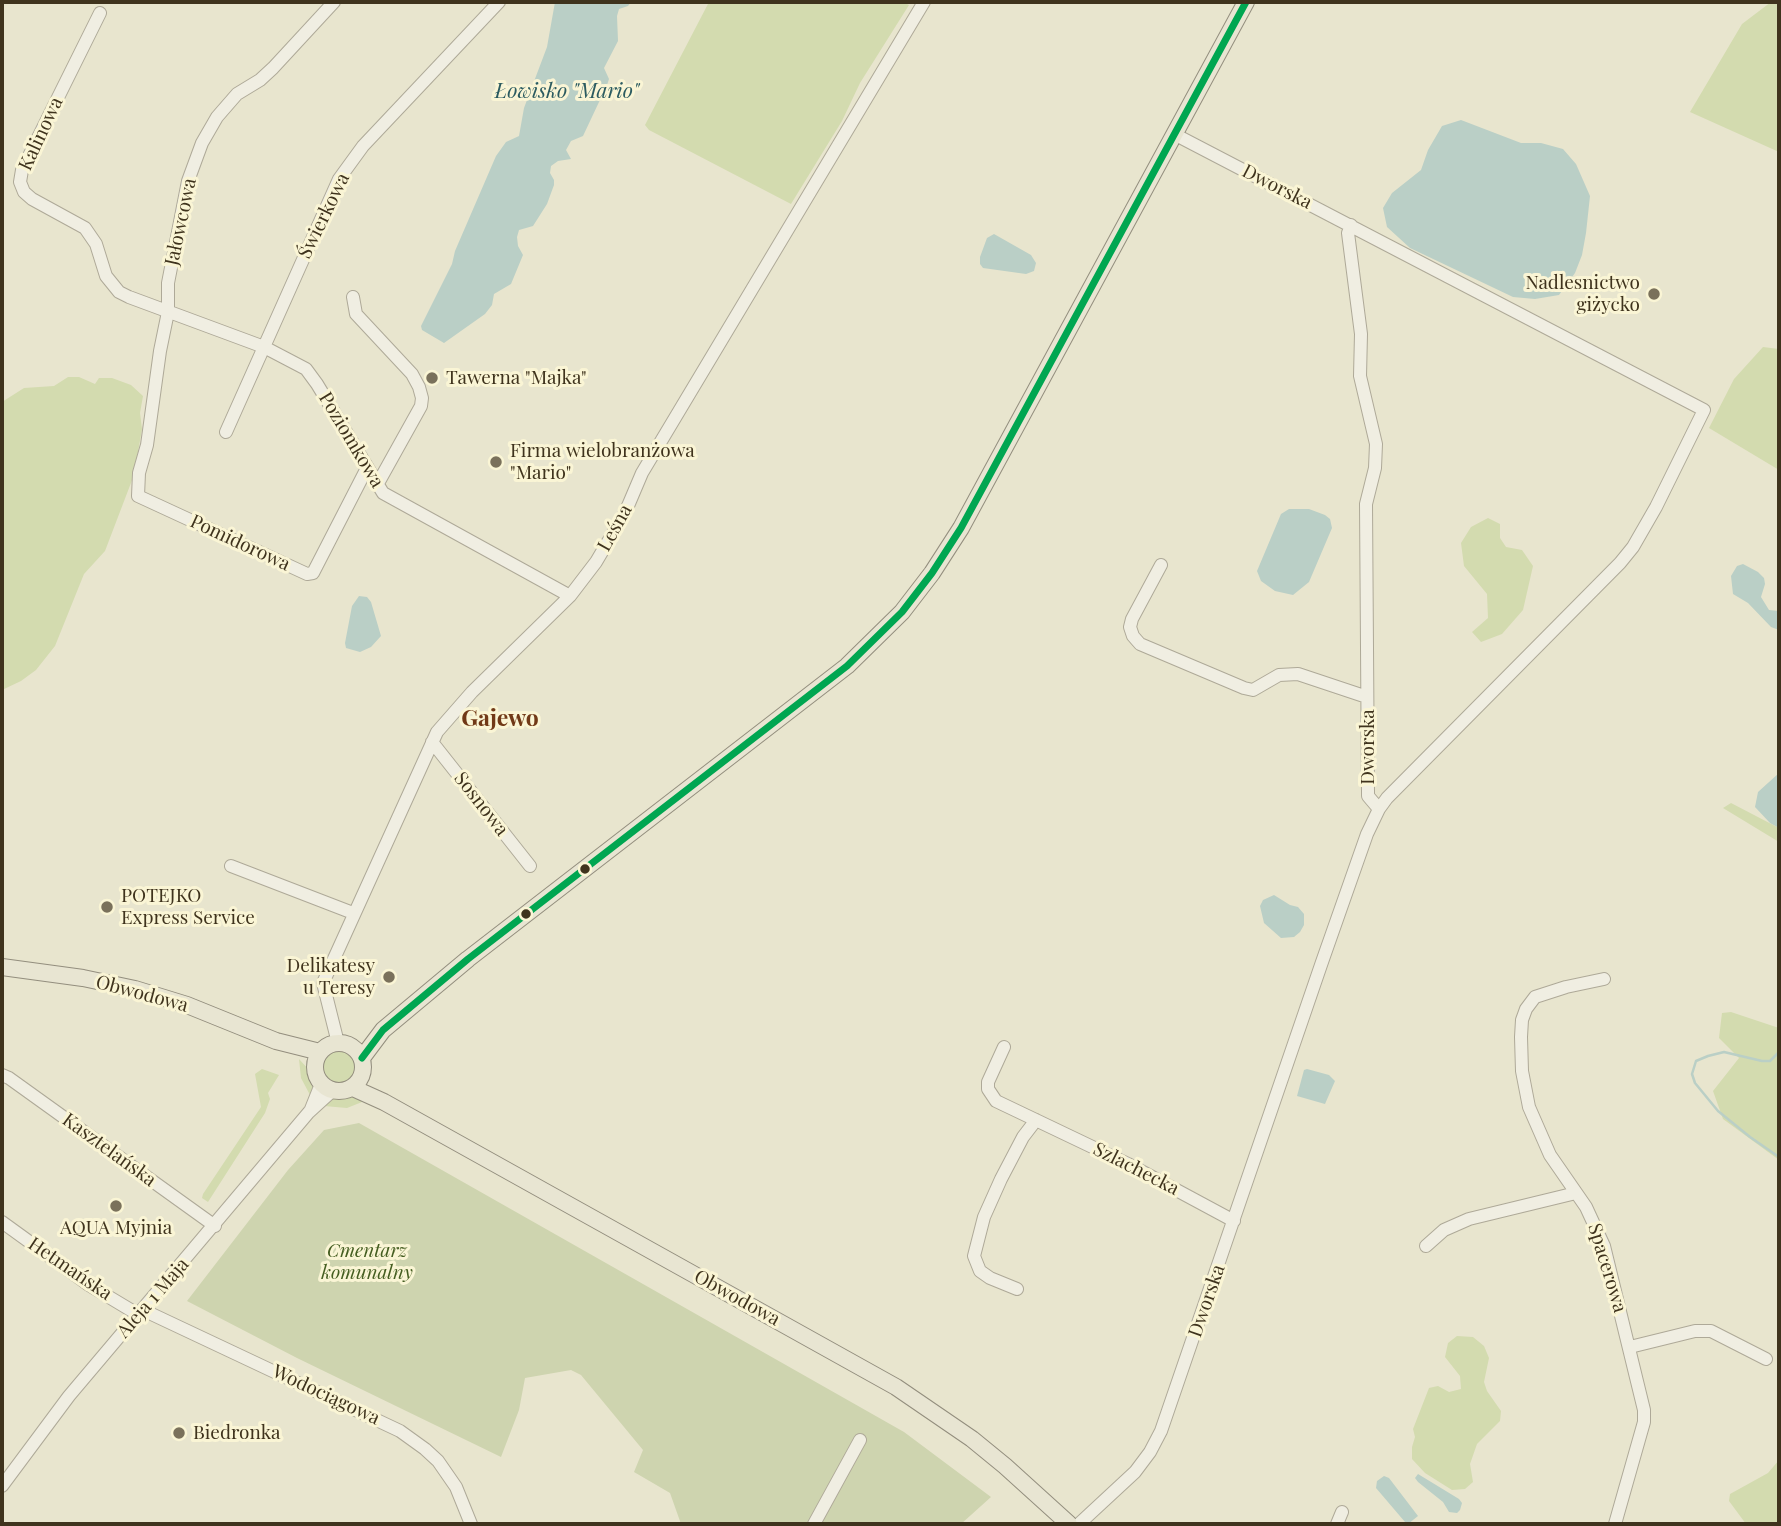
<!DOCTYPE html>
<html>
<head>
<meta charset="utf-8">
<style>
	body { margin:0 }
	#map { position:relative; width:1781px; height:1526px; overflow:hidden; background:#e8e5ce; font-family:"Playfair Display",serif }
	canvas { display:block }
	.frame { position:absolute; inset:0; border:4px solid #3f331d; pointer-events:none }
</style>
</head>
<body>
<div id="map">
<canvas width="1781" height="1526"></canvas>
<div class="frame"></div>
</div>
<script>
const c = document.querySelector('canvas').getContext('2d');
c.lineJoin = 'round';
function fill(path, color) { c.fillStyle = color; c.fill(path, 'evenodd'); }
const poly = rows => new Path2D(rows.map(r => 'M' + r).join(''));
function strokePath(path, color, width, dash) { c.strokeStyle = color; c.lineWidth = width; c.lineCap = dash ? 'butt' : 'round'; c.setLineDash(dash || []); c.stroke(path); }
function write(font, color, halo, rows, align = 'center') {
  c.font = font + ' "Playfair Display",serif'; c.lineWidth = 6; c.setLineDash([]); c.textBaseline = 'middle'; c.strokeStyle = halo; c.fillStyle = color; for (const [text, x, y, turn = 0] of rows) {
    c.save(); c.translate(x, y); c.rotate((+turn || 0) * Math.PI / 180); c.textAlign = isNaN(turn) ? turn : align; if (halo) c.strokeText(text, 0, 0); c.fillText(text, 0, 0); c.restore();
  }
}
fill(poly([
	[709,2,903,2,909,5,860,83,842,121,791,204,649,130,645,125],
	[1771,2,1779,2,1779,152,1690,112,1742,24],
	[1763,347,1779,349,1779,470,1709,428,1734,379],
	[68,377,79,377,95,384,99,378,112,378,131,385,143,396,140,413,142,429,134,475,105,551,84,574,55,646,36,670,21,681,2,690,2,402,24,388,54,386],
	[1488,518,1500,524,1500,538,1506,547,1522,550,1533,566,1523,610,1502,634,1481,642,1472,632,1488,618,1487,594,1464,566,1461,543,1471,527],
	[1731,803,1779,828,1779,842,1723,808],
	[1731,1012,1779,1028,1779,1160,1723,1119,1713,1091,1739,1058,1719,1038,1722,1013],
	'323 1067a17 17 0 1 1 34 0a17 17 0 1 1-34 0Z',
	[299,1059,310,1071,313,1086,310,1095,301,1078],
	[262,1069,279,1075,268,1093,270,1099,265,1113,208,1202,202,1198,203,1194,261,1107,255,1074],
	[358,1095,367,1100,347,1108,324,1106,335,1097],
	[1457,1336,1473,1337,1484,1346,1489,1358,1484,1382,1487,1391,1501,1411,1500,1421,1477,1444,1470,1464,1473,1482,1465,1489,1452,1490,1425,1473,1412,1459,1412,1447,1415,1437,1413,1429,1429,1388,1438,1386,1449,1392,1461,1389,1460,1376,1445,1357,1448,1343],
	[1779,1460,1779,1524,1746,1524,1729,1501,1730,1494,1768,1473]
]), '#d3dbaf');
fill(poly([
	[359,1123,904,1432,991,1497,961,1524,681,1524,670,1493,634,1472,643,1450,581,1375,571,1370,525,1378,519,1410,501,1457,297,1358,187,1301,288,1170,324,1130]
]), '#ced4af');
fill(poly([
	[555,2,631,2,628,6,619,9,617,16,618,41,604,68,609,79,607,85,583,136,571,141,566,150,571,159,558,161,551,166,550,173,554,180,554,185,547,204,533,226,519,230,517,237,518,246,523,255,511,284,494,294,492,305,485,314,444,343,422,330,421,326,452,264,455,251,496,156,506,142,519,136,524,108,547,47],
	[1461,120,1521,143,1541,143,1563,149,1576,164,1590,196,1586,233,1582,255,1575,273,1559,295,1535,299,1513,297,1410,248,1387,227,1383,208,1392,193,1421,170,1428,150,1442,126],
	[994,234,1031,255,1036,263,1034,271,1026,274,983,268,980,264,980,257,987,238],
	[1289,509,1309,509,1325,515,1330,519,1332,528,1309,582,1293,595,1275,591,1261,581,1257,571,1281,514],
	[1743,564,1758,572,1764,578,1765,584,1761,597,1769,610,1779,611,1779,630,1771,627,1748,603,1733,594,1731,576,1737,566],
	[359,596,367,597,371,602,381,636,371,647,360,652,346,648,345,643,352,606],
	[1779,773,1779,828,1770,823,1755,807,1758,792],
	[1274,895,1290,905,1298,907,1304,914,1304,925,1300,932,1294,937,1281,938,1264,923,1260,906,1263,900],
	[1307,1069,1329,1075,1335,1081,1325,1104,1297,1096,1304,1070],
	[1418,1474,1459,1499,1462,1503,1460,1510,1457,1513,1449,1512,1443,1502,1418,1482,1415,1478],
	[1384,1476,1389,1478,1418,1516,1408,1524,1403,1524,1405,1522,1376,1488,1377,1481]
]), '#bacfc6');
strokePath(poly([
	[1779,1052,1770,1061,1762,1061,1724,1052,1708,1056,1696,1061,1692,1074,1695,1083,1718,1111,1750,1137,1779,1157]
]), '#bacfc6', 2.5);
const minor = poly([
	[334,2,273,68,260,80,237,94,217,117,202,143,188,181,168,283,168,312,160,351,147,445,139,473,138,496,307,574,313,573,367,468],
	[100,13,22,170,20,182,24,192,32,199,85,228,96,244,106,276,119,292,129,297,264,347,306,369,317,384,383,493,570,596],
	[1351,225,1348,233,1361,334,1360,376,1376,444,1375,468,1366,504,1368,791,1368,796,1379,809],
	[353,297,356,314,412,374,419,387,422,398,421,406,377,485],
	[226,432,339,179,363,146,499,2],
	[1161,565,1132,619,1130,627,1133,636,1140,644,1244,688,1253,690,1279,675,1298,674,1367,697],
	[432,742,530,866],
	[231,866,353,913],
	[1604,979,1566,987,1535,997,1526,1009,1522,1020,1521,1037,1522,1071,1529,1107,1550,1155,1586,1207,1604,1246,1644,1410,1644,1422,1615,1524],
	[338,1043,323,983,437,732,472,692,570,596,596,562,625,513,642,473,924,2],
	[1004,1047,988,1082,988,1089,996,1101,1128,1164,1234,1221],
	[2,1075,9,1078,215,1226],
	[311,1109,321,1084],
	[2,1222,89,1285,139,1315],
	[1426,1246,1444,1230,1469,1219,1576,1193],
	[1017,1289,990,1278,980,1271,974,1256,984,1217,1001,1179,1023,1137,1036,1120],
	[143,1310,400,1431,425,1449,438,1461,456,1487,471,1524],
	[1630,1347,1695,1331,1711,1331,1766,1359],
	[2,1486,69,1396,309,1112,332,1091],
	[814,1524,860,1440],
	[1079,1524,1135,1472,1150,1452,1161,1431,1322,962,1367,834,1379,809,1387,798,1620,563,1633,547,1656,507,1704,410,1174,134],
	[1337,1524,1342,1512]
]);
const major = poly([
	[2,967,83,978,135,989,187,1005,276,1041,320,1052],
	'315 1067a24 24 0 1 1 48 0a24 24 0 1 1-48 0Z',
	[362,1058,383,1030,468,959,847,666,902,612,932,573,961,528,1246,2],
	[353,1088,384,1102,896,1387,972,1439,1005,1466,1069,1524]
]);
strokePath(minor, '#aea998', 14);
strokePath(major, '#938e7e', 18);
strokePath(minor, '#f0eee2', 12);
strokePath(major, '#e8e5d2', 16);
strokePath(poly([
	[362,1058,383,1030,468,959,847,666,902,612,932,573,961,528,1246,2]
]), '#00a651', 7);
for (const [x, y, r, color] of [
	[1654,294,7,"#7a715b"],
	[432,378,7,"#7a715b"],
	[496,462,7,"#7a715b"],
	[585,869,6,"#3f331d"],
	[107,907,7,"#7a715b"],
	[526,914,6,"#3f331d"],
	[389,977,7,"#7a715b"],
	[116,1206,7,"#7a715b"],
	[179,1433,7,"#7a715b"]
]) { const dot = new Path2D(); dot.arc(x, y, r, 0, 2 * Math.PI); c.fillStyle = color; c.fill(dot); strokePath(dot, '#faf5d5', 2.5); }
write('19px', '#3f331d', '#faf5d5', [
	["Kalinowa",41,134,-65],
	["Dworska",1277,187,27],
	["Świerkowa",324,216,-64],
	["Jałowcowa",181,222,-78],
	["Poziomkowa",351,440,59],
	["Leśna",615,528,-61],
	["Pomidorowa",240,543,25],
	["Dworska",1368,747,-90],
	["Sosnowa",481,804,52],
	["Obwodowa",142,994,15],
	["Kasztelańska",109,1150,36],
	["Szlachecka",1136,1169,27],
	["Spacerowa",1607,1268,73],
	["Hetmańska",70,1269,34],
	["Aleja 1 Maja",153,1298,-49],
	["Obwodowa",737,1298,29],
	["Dworska",1207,1301,-71],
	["Wodociągowa",326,1395,25]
]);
write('19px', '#3f331d', '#faf5d5', [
	["Nadlesnictwo",1640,283,"right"],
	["giżycko",1640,305,"right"],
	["Tawerna \"Majka\"",446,378],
	["Firma wielobranżowa",510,451],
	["\"Mario\"",510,473],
	["POTEJKO",121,896],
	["Express Service",121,918],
	["Delikatesy",375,966,"right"],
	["u Teresy",375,988,"right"],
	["AQUA Myjnia",116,1228,"center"],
	["Biedronka",193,1433]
], 'left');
write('italic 19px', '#455e21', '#faf5d5', [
	["Cmentarz",367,1251],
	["komunalny",367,1273]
]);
write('italic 21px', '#2b5b60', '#faf5d5', [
	["Łowisko \"Mario\"",567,91]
]);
write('bold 23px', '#713917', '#faf5d5', [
	["Gajewo",500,719]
]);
</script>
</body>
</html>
